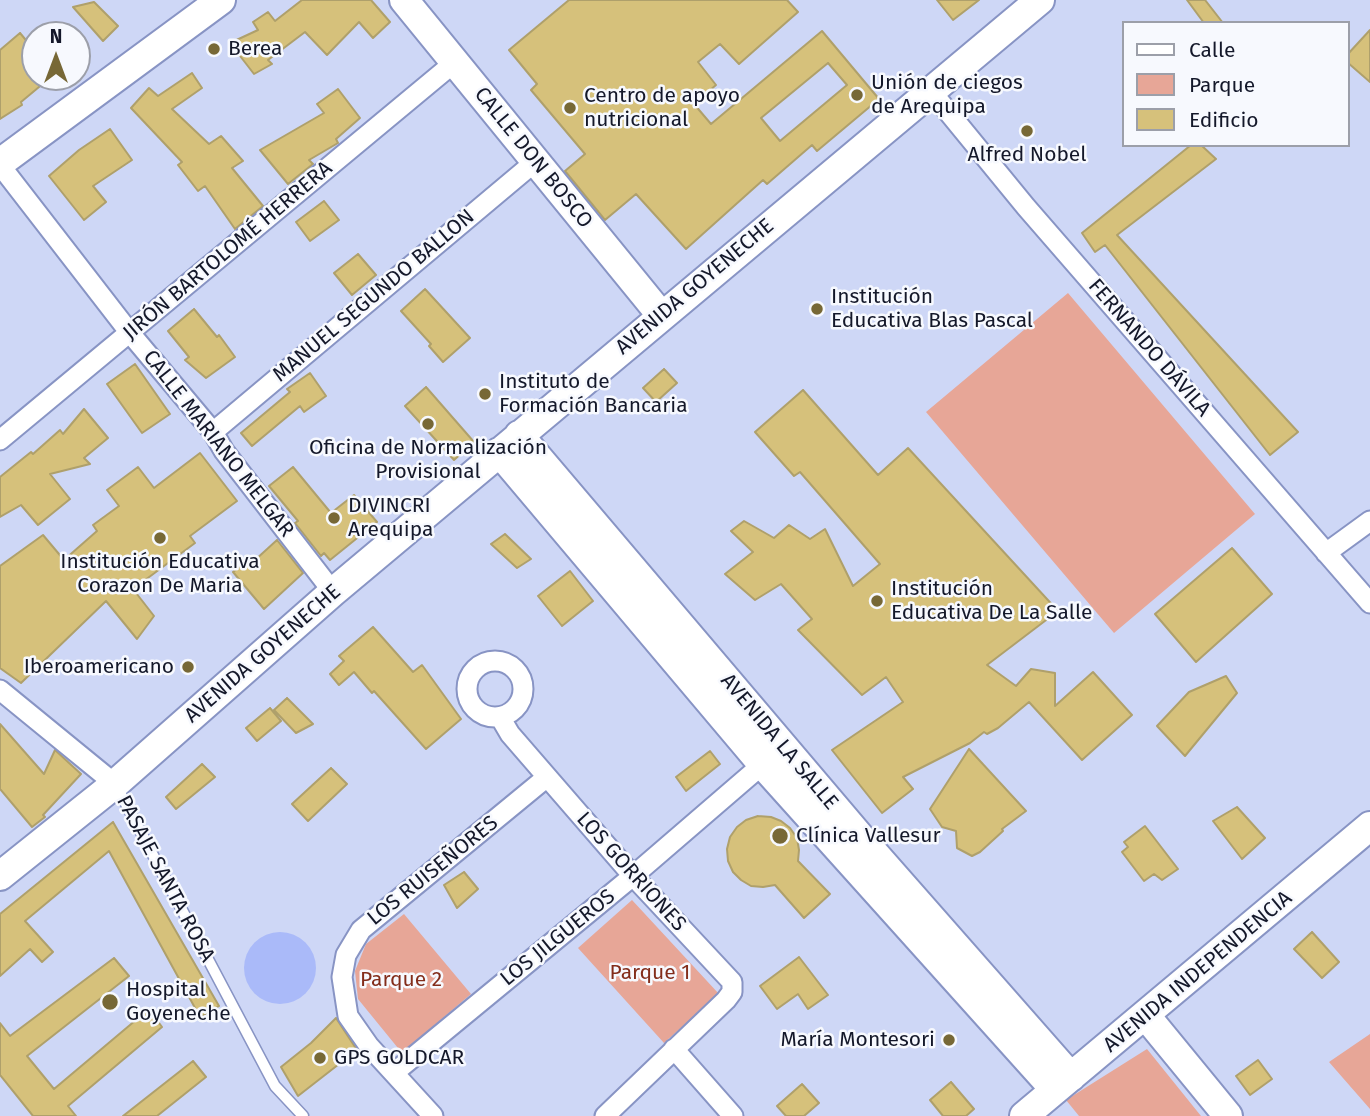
<!DOCTYPE html>
<html>
<head>
<meta charset="utf-8">
<style>
	body { margin:0 }
	#map { position:relative; width:1370px; height:1116px; overflow:hidden; background:#ced7f6; font-family:"Fira Sans",sans-serif }
	canvas { display:block }
	.legend { position:absolute; left:1122px; top:21px; width:228px; height:126px; box-sizing:border-box; background:#f7f9fe; border:2px solid #9c9fa9; margin:0; padding:9px 12px; list-style:none; font-size:21px; color:#14182a }
	.legend li { display:flex; align-items:center; gap:14px; height:35px }
	.legend b { width:35px; border:2px solid #9c9fa9 }
	.north { position:absolute; left:21px; top:21px; width:70px; height:70px; box-sizing:border-box; background:#f7f9fe; border:2px solid #9c9fa9; border-radius:50%; rotate:0deg; font-size:19px; font-weight:700; line-height:28px; text-align:center; color:#14182a }
	.north::after { content:''; display:block; margin:auto; width:24px; height:32px; background:#776836; clip-path:polygon(50% 0,100% 100%,50% 72%,0 100%) }
</style>
</head>
<body>
<div id="map">
<canvas width="1370" height="1116"></canvas>
<ul class="legend">
<li><b style="height:9px;background:#fff"></b>Calle</li>
<li><b style="height:19px;background:#e7a697"></b>Parque</li>
<li><b style="height:19px;background:#d6c17b"></b>Edificio</li>
</ul>
<div class="north">N</div>
</div>
<script>
const c = document.querySelector('canvas').getContext('2d');
c.lineJoin = 'round';
function fill(path, color) { c.fillStyle = color; c.fill(path, 'evenodd'); }
const poly = rows => new Path2D(rows.map(r => 'M' + r).join(''));
function strokePath(path, color, width, dash) { c.strokeStyle = color; c.lineWidth = width; c.lineCap = dash ? 'butt' : 'round'; c.setLineDash(dash || []); c.stroke(path); }
function write(font, color, halo, rows, align = 'center') {
  c.font = font + ' "Fira Sans",sans-serif'; c.lineWidth = 5; c.setLineDash([]); c.textBaseline = 'middle'; c.strokeStyle = halo; c.fillStyle = color; for (const [text, x, y, turn = 0] of rows) {
    c.save(); c.translate(x, y); c.rotate((+turn || 0) * Math.PI / 180); c.textAlign = isNaN(turn) ? turn : align; if (halo) c.strokeText(text, 0, 0); c.fillText(text, 0, 0); c.restore();
  }
}
fill(poly([
	[1068,293,1255,514,1114,633,926,412],
	[632,900,719,994,664,1043,578,948],
	[404,914,471,994,402,1053,358,999,355,971,366,944],
	[1370,1034,1370,1109,1329,1062],
	[1147,1049,1201,1116,1079,1116,1066,1100]
]), '#e7a697');
fill(poly([
	'244 968a36 36 0 1 1 72 0a36 36 0 1 1-72 0Z'
]), '#aabaf9');
const building = poly([
	[302,0,371,0,390,22,373,38,359,22,327,55,305,32,268,60,272,64,254,74,230,43,258,30,253,22,268,12,275,21,302,0],
	[569,0,787,0,798,12,739,64,720,44,698,62,716,85,694,104,711,124,822,31,879,99,817,151,812,145,767,184,763,180,686,249,636,194,605,220,565,171,585,154,531,90,537,84,509,50,569,0],
	[828,63,847,85,780,141,761,118,828,63],
	[937,0,979,0,953,20,937,0],
	[1187,0,1205,0,1223,23,1204,23,1187,0],
	[94,2,118,26,103,41,73,7,94,2],
	[1370,30,1370,82,1347,62,1347,55,1370,30],
	[20,33,35,51,35,77,51,77,21,102,22,105,0,119,0,50,20,33],
	[192,73,202,88,172,109,209,144,221,136,243,161,232,168,263,206,235,229,205,186,198,191,178,165,182,162,131,108,149,88,158,96,192,73],
	[338,89,360,118,336,139,338,143,309,160,313,164,288,184,260,150,324,113,317,104,338,89],
	[110,129,132,160,93,186,106,202,84,220,49,176,79,150,110,129],
	[1191,145,1201,145,1216,159,1117,235,1298,432,1270,455,1105,245,1095,252,1082,233,1191,145],
	[324,201,339,220,310,241,296,222,324,201],
	[358,254,376,275,352,295,334,273,358,254],
	[425,289,470,338,443,362,429,346,431,344,401,311,425,289],
	[194,309,217,337,219,335,235,357,206,378,185,360,189,357,168,331,194,309],
	[135,364,170,414,142,433,107,384,135,364],
	[664,369,677,383,656,402,643,388,664,369],
	[310,373,326,396,304,412,300,406,252,446,241,433,290,392,287,389,310,373],
	[426,387,474,442,454,460,405,406,426,387],
	[803,390,878,475,908,448,1058,611,987,665,1016,686,1031,669,1055,673,1055,706,1093,672,1132,715,1082,760,1029,702,998,728,987,734,984,732,970,743,903,777,913,789,882,813,832,750,903,702,886,677,862,695,798,630,812,619,781,584,755,600,725,574,753,552,731,531,744,521,774,538,789,525,810,539,825,529,853,586,880,564,800,472,794,476,755,432,803,390],
	[84,409,108,438,84,458,90,464,50,474,70,499,38,525,21,505,0,517,0,477,31,452,33,454,60,430,63,434,84,409],
	[200,453,237,501,190,536,195,543,133,589,154,616,137,639,106,601,21,683,0,668,0,566,43,535,64,560,97,531,93,525,119,506,107,490,138,467,154,488,200,453],
	[293,467,331,513,354,495,377,522,330,560,324,553,321,556,295,523,298,521,269,486,293,467],
	[505,534,531,559,517,568,491,544,505,534],
	[277,540,303,573,264,609,233,572,251,558,254,561,277,540],
	[1232,548,1272,594,1196,662,1155,614,1232,548],
	[570,571,593,601,562,626,538,596,570,571],
	[373,627,413,672,422,665,461,719,426,749,374,691,372,693,354,672,339,685,330,674,344,661,339,656,373,627],
	[1226,676,1237,693,1185,756,1157,726,1189,692,1226,676],
	[287,698,313,724,296,733,274,710,287,698],
	[270,708,281,721,257,741,246,728,270,708],
	[0,724,44,774,55,750,81,774,43,815,45,817,32,827,0,789,0,724],
	[969,749,1026,811,1002,829,1003,831,980,852,972,856,957,848,956,831,942,827,930,809,969,749],
	[710,751,720,764,686,791,676,777,710,751],
	[202,764,215,777,176,809,166,797,202,764],
	[331,768,347,784,308,821,292,804,331,768],
	[1237,807,1265,838,1242,859,1213,821,1237,807],
	[758,816,771,817,781,821,790,828,797,838,799,850,798,861,830,894,804,918,775,885,763,887,751,886,741,880,733,872,728,861,727,849,730,837,737,827,746,820,758,816],
	[113,822,219,1006,200,1017,109,851,25,921,53,952,42,962,30,949,0,976,0,914,113,822],
	[1145,826,1178,869,1162,880,1154,874,1144,881,1122,852,1128,847,1124,842,1145,826],
	[464,872,478,889,457,908,444,885,464,872],
	[1312,932,1339,962,1322,978,1294,949,1312,932],
	[799,957,828,995,808,1009,798,994,777,1009,760,986,799,957],
	[114,958,129,976,27,1056,54,1089,149,1009,162,1027,68,1106,76,1116,33,1116,0,1075,0,1023,10,1036,114,958],
	[336,1018,357,1050,298,1096,281,1067,311,1043,336,1018],
	[1258,1060,1272,1079,1250,1095,1236,1076,1258,1060],
	[193,1061,206,1077,157,1116,123,1116,193,1061],
	[951,1082,974,1109,966,1116,943,1116,930,1100,951,1082],
	[802,1084,819,1103,804,1116,786,1116,777,1106,802,1084]
]);
fill(building, '#d6c17b');
strokePath(building, '#afa06b', 2);
const lane = poly([
	[117,787,275,1086,303,1116]
]);
const street = poly([
	[931,91,1026,207,1370,603],
	[0,165,130,333,213,432,224,451,333,592],
	[213,432,536,161],
	[0,440,455,62],
	[1326,553,1370,521],
	'467 689a28 28 0 1 1 56 0a28 28 0 1 1-56 0Z',
	[0,690,115,784],
	[500,717,510,734,633,876,732,982,732,992,726,1000,605,1116],
	[674,1049,733,1116],
	[395,1072,633,876,770,758],
	[433,1116,369,1046,348,1016,342,977,346,955,361,930,547,777]
]);
const secondary = poly([
	[404,0,661,315],
	[0,163,221,0],
	[519,435,867,845,1071,1077],
	[499,452,763,765,1055,1090],
	[0,876,115,784,333,592,1040,0],
	[1146,1016,1228,1116],
	[1024,1116,1370,826]
]);
strokePath(lane, '#8894c4', 13);
strokePath(street, '#8894c4', 23);
strokePath(secondary, '#8894c4', 32);
strokePath(lane, '#fff', 10);
strokePath(street, '#fff', 19);
strokePath(secondary, '#fff', 28);
for (const [x, y, r, color] of [
	[214,49,7,"#776836"],
	[857,95,7,"#776836"],
	[570,108,7,"#776836"],
	[1027,131,7,"#776836"],
	[817,309,7,"#776836"],
	[485,394,7,"#776836"],
	[428,424,7,"#776836"],
	[334,518,7,"#776836"],
	[160,538,7,"#776836"],
	[877,601,7,"#776836"],
	[188,667,7,"#776836"],
	[780,836,9,"#776836"],
	[110,1002,9,"#776836"],
	[949,1040,7,"#776836"],
	[320,1058,7,"#776836"]
]) { const dot = new Path2D(); dot.arc(x, y, r, 0, 2 * Math.PI); c.fillStyle = color; c.fill(dot); strokePath(dot, '#f7f9fe', 2.5); }
write('21px', '#14182a', '#f7f9fe', [
	["Berea",228,49],
	["Unión de ciegos",871,83],
	["de Arequipa",871,107],
	["Centro de apoyo",584,96],
	["nutricional",584,120],
	["Alfred Nobel",1027,155,"center"],
	["Institución",831,297],
	["Educativa Blas Pascal",831,321],
	["Instituto de",499,382],
	["Formación Bancaria",499,406],
	["Oficina de Normalización",428,448,"center"],
	["Provisional",428,472,"center"],
	["DIVINCRI",348,506],
	["Arequipa",348,530],
	["Institución Educativa",160,562,"center"],
	["Corazon De Maria",160,586,"center"],
	["Institución",891,589],
	["Educativa De La Salle",891,613],
	["Iberoamericano",174,667,"right"],
	["Clínica Vallesur",796,836],
	["Hospital",126,990],
	["Goyeneche",126,1014],
	["María Montesori",935,1040,"right"],
	["GPS GOLDCAR",334,1058]
], 'left');
write('21px', '#14182a', '#f7f9fe', [
	["CALLE DON BOSCO",533,158,51],
	["JIRÓN BARTOLOMÉ HERRERA",228,251,-40],
	["AVENIDA GOYENECHE",695,287,-40],
	["MANUEL SEGUNDO BALLON",374,296,-40],
	["FERNANDO DÁVILA",1149,348,49],
	["CALLE MARIANO MELGAR",218,444,52],
	["AVENIDA GOYENECHE",263,654,-41],
	["AVENIDA LA SALLE",779,742,50],
	["LOS RUISEÑORES",433,871,-39],
	["LOS GORRIONES",631,872,48],
	["PASAJE SANTA ROSA",165,879,62],
	["LOS JILGUEROS",558,938,-39],
	["AVENIDA INDEPENDENCIA",1198,972,-40]
]);
write('21px', '#832d1b', '#f7f9fe', [
	["Parque 1",650,973],
	["Parque 2",401,980]
]);
</script>
</body>
</html>
